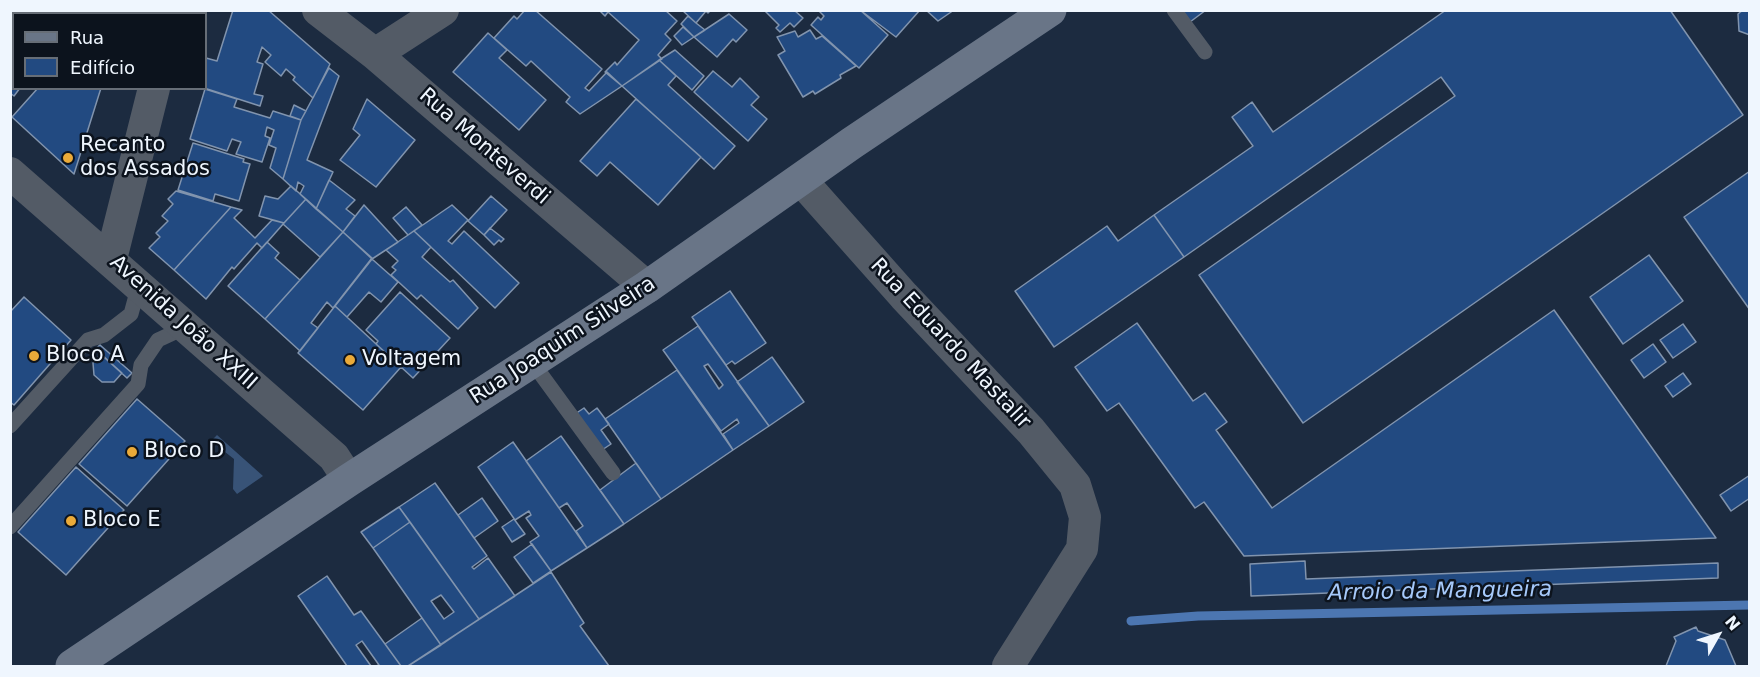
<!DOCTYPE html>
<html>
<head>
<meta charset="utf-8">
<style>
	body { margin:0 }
	#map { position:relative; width:1760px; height:677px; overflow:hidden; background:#1c2b40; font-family:"DejaVu Sans",sans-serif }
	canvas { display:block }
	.frame { position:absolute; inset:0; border:12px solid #eff6fe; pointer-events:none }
	.legend { position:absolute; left:12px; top:12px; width:195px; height:78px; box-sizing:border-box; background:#0c131d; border:2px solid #676e77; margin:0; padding:8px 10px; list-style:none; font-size:18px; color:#eff6fe }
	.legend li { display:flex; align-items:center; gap:12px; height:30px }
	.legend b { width:30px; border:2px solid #676e77 }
	.north { position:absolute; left:1688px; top:605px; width:60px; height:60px; -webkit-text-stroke:4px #0c131d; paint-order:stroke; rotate:51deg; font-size:16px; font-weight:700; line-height:24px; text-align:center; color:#eff6fe }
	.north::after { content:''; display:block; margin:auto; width:21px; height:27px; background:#eff6fe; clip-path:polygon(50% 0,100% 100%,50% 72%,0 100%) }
</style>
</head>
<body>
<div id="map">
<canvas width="1760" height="677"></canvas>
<div class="frame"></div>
<ul class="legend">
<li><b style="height:8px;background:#697587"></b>Rua</li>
<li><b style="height:16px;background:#224a81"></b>Edifício</li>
</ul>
<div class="north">N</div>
</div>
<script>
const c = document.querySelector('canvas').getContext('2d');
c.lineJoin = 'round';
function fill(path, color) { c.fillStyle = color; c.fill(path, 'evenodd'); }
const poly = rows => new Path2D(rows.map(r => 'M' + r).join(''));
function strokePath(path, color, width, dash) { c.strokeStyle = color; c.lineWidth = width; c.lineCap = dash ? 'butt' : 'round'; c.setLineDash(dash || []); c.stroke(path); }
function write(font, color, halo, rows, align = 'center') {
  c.font = font + ' "DejaVu Sans",sans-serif'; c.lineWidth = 5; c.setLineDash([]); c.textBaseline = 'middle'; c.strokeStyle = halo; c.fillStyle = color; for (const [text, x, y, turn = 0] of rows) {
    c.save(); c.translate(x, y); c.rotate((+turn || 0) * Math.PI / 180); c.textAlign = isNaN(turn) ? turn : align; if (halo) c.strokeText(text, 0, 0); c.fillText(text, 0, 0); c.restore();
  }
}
fill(poly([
	[217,435,263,476,237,494,233,489,234,459,211,441]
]), '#385377');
strokePath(poly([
	[1131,621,1198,616,1750,605]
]), '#4c76b1', 9);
const building = poly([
	[61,10,104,10,102,14,65,14,61,10],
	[233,10,268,10,330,64,313,98,293,80,295,77,286,69,281,76,265,62,271,55,262,47,257,62,263,64,254,94,263,96,260,106,204,88,206,58,217,61,233,10],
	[525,10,535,10,602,69,585,88,589,91,607,72,622,86,580,114,566,102,570,97,531,61,526,66,494,38,514,16,517,19,525,10],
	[599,10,665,10,677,21,665,34,671,40,658,55,662,59,622,86,605,72,615,62,617,65,639,40,608,12,605,16,599,10],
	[682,10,711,10,708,13,706,11,696,23,682,10],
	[764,10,794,10,803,18,794,27,790,23,780,32,776,28,779,25,764,10],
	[818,10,860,10,888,35,859,68,811,25,818,17,821,20,824,16,818,10],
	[860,10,920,10,896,37,860,10],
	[926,10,954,10,938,21,926,10],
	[1182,10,1206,10,1190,22,1182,10],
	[1446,10,1670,10,1743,115,1303,423,1199,275,1455,96,1441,77,1184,257,1154,215,1253,146,1232,117,1252,102,1273,132,1446,10],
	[1743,10,1750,10,1750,35,1739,31,1738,14,1743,10],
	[729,14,747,30,736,42,733,39,717,57,694,37,729,14],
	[688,16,696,23,705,30,694,37,681,24,688,16],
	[683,27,694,37,682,45,674,36,683,27],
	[810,30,816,39,822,36,856,66,840,75,841,78,815,94,813,91,803,97,778,55,785,51,777,37,795,31,798,37,810,30],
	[488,33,507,50,499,58,546,100,519,130,453,72,488,33],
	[14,39,14,88,20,88,14,96,10,93,10,42,14,39],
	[675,50,704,76,692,90,659,60,675,50],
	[659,60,676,76,668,85,735,146,714,169,622,86,659,60],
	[329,68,339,76,307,160,333,172,316,209,300,194,304,186,298,182,296,191,283,179,301,120,329,68],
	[713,71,732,87,740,78,759,97,751,105,767,119,748,141,694,92,713,71],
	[38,88,101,88,74,174,12,117,38,88],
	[205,89,237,99,234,107,270,118,273,111,301,120,283,179,270,168,276,148,269,145,274,130,267,127,265,136,270,138,262,162,236,154,241,142,232,139,227,151,190,139,205,89],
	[367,99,415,140,376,187,340,160,360,135,353,129,367,99],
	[636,99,701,157,658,205,610,162,597,176,580,161,636,99],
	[294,105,306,111,301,120,290,116,294,105],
	[193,143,244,159,243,162,250,164,239,201,215,194,213,201,178,190,193,143],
	[1750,171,1750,310,1684,217,1750,171],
	[329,180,355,200,346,209,355,216,343,232,316,209,329,180],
	[291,186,306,199,284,223,259,216,265,196,278,199,291,186],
	[176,191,231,207,174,270,149,248,160,237,156,233,168,221,162,216,173,204,168,199,176,191],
	[491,196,507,210,484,235,468,221,491,196],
	[306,199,343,232,320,257,283,224,306,199],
	[364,205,398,242,372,259,343,232,364,205],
	[452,205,468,220,448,241,452,244,464,231,519,283,495,308,414,231,452,205],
	[231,207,242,210,234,218,255,238,272,220,284,223,262,248,257,243,234,269,232,267,206,299,174,270,231,207],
	[406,207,422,225,408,235,393,218,406,207],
	[1154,215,1184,257,1054,347,1015,291,1107,226,1118,241,1154,215],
	[490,228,504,239,501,242,499,240,494,245,484,235,490,228],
	[414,231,431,247,422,257,450,282,453,280,478,308,458,329,421,295,417,299,391,275,396,270,392,267,398,261,386,250,414,231],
	[343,232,372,258,333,308,327,302,311,323,318,328,300,351,265,319,343,232],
	[267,242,279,253,275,258,300,280,265,319,228,286,267,242],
	[1649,255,1683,301,1623,344,1590,297,1649,255],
	[372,259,398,282,381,302,369,292,347,317,335,306,372,259],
	[730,291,766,343,735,364,732,361,726,365,692,317,730,291],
	[400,292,450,338,413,378,376,344,378,341,366,330,400,292],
	[24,297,71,340,14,405,10,402,10,312,24,297],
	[335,306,401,367,363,410,298,353,335,306],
	[1554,310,1716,538,1244,556,1204,502,1195,508,1119,403,1107,411,1075,367,1137,323,1193,401,1205,393,1227,422,1216,430,1272,508,1554,310],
	[1683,324,1696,342,1673,358,1660,340,1683,324],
	[698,326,769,426,733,450,723,434,739,423,737,419,721,431,663,350,698,326],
	[708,364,723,385,719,389,704,366,708,364],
	[1653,344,1666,362,1644,378,1631,360,1653,344],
	[100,345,132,373,127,378,95,349,100,345],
	[101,354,122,373,114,382,102,382,94,375,93,363,101,354],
	[772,357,804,402,769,426,737,382,772,357],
	[677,370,733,450,661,499,605,419,677,370],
	[1683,373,1691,384,1673,397,1665,386,1683,373],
	[137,399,185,441,127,506,79,464,137,399],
	[584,408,589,414,597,408,609,424,601,430,611,444,602,450,572,416,584,408],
	[561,436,624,524,587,548,576,531,583,526,567,503,559,508,526,461,561,436],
	[513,442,587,548,551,571,530,542,539,536,526,518,531,515,529,511,515,520,478,467,513,442],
	[636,463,661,499,624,524,600,490,636,463],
	[76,467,124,510,66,575,18,532,76,467],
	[1750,475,1750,498,1731,511,1720,495,1750,475],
	[435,483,487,556,472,567,474,569,488,558,515,596,479,619,399,507,435,483],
	[482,498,498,521,474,538,458,515,482,498],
	[399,507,410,522,373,548,361,532,399,507],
	[514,519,525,534,512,542,502,527,514,519],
	[410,522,479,619,441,645,373,548,410,522],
	[441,595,454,612,444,619,431,601,441,595],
	[532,544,551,571,533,583,514,557,532,544],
	[1305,561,1306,579,1718,563,1718,578,1251,596,1250,564,1305,561],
	[551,572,584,623,580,626,609,666,408,666,551,572],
	[327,576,354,615,361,611,401,666,376,666,379,665,362,641,356,645,371,666,347,666,298,596,327,576],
	[422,618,441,645,408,666,401,666,385,644,422,618],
	[1696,627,1698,631,1725,640,1736,666,1666,666,1676,641,1674,637,1696,627]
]);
fill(building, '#224a81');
strokePath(building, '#8194ae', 1.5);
strokePath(poly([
	[1174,10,1205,52],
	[532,362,613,473],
	[10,426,88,340,104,335,131,314,137,292,136,284],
	[10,527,138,384,141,365,158,340,186,327]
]), '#535b66', 15);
strokePath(poly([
	[318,10,375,54,647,287],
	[172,14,173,10],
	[375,54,443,10],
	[10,173,334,457,349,480],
	[801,180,904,296,1031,431,1075,485,1085,517,1082,549,1008,666],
	[111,259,154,88]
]), '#535b66', 32);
strokePath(poly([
	[72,666,349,480,647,287,852,143,1050,10]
]), '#697587', 33);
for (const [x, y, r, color] of [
	[68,158,6,"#eaaa39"],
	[34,356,6,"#eaaa39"],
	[350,360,6,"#eaaa39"],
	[132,452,6,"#eaaa39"],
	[71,521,6,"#eaaa39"]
]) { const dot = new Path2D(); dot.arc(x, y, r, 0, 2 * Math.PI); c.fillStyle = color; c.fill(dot); strokePath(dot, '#0c131d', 2); }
write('21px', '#eff6fe', '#0c131d', [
	["Recanto",80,146],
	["dos Assados",80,170],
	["Bloco A",46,356],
	["Voltagem",362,360],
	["Bloco D",144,452],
	["Bloco E",83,521]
], 'left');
write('21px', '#eff6fe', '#0c131d', [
	["Rua Monteverdi",484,147,41],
	["Avenida João XXIII",183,323,42],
	["Rua Joaquim Silveira",563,341,-33],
	["Rua Eduardo Mastalir",950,344,47]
]);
write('italic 22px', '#a6c9fa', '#0c131d', [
	["Arroio da Mangueira",1440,592,-1]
]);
</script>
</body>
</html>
